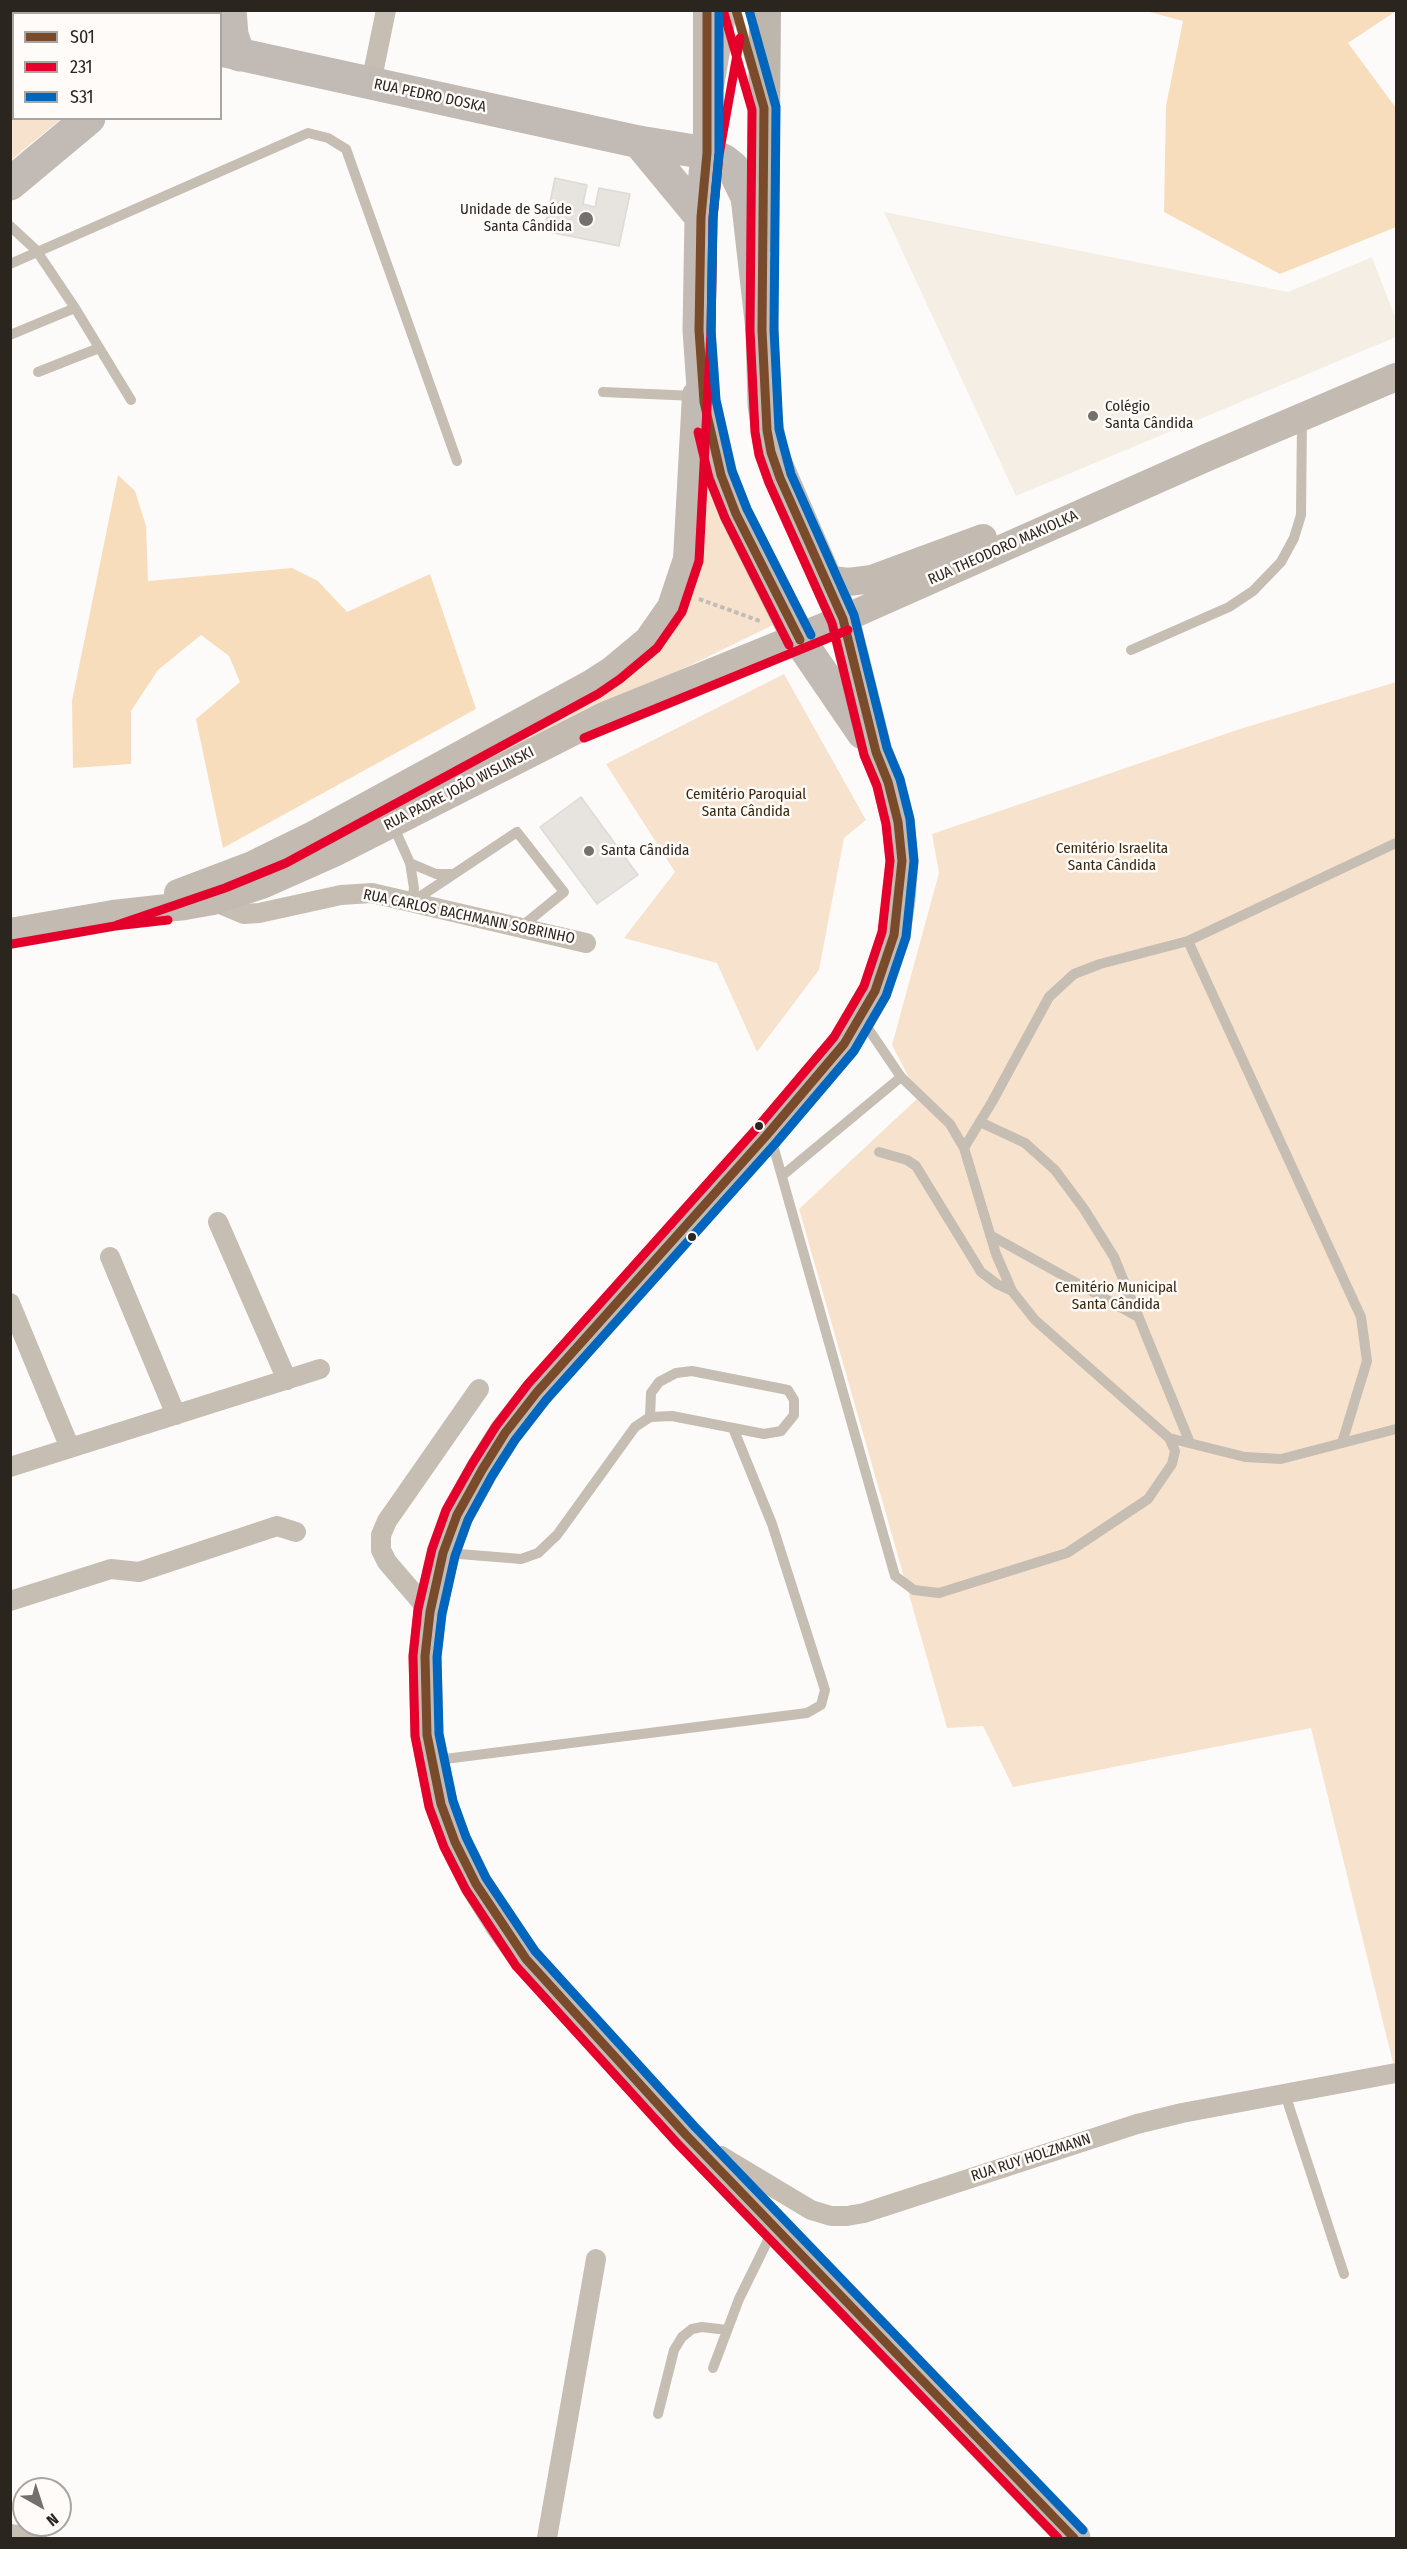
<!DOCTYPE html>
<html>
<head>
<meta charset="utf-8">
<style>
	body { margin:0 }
	#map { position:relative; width:1407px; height:2549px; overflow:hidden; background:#fdfbf9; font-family:"Fira Sans Condensed",sans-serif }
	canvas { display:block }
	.frame { position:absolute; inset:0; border:12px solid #2a251f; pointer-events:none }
	.legend { position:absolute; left:12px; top:12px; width:210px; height:108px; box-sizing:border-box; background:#fefbf8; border:2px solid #a9a5a1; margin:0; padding:8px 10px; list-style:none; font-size:18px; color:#2a251f }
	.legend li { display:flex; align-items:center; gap:12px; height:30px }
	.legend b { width:30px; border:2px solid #a9a5a1 }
	.north { position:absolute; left:12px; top:2477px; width:60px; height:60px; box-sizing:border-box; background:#fefbf8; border:2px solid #a9a5a1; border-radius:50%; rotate:141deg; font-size:16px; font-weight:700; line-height:24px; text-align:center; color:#2a251f }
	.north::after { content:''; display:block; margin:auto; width:21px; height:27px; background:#74706b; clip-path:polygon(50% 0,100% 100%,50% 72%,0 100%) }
</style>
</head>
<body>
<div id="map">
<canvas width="1407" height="2549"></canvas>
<div class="frame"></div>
<ul class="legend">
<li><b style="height:8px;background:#7a4b2a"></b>S01</li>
<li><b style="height:8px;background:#e4002b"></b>231</li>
<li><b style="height:8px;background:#0065bd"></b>S31</li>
</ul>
<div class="north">N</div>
</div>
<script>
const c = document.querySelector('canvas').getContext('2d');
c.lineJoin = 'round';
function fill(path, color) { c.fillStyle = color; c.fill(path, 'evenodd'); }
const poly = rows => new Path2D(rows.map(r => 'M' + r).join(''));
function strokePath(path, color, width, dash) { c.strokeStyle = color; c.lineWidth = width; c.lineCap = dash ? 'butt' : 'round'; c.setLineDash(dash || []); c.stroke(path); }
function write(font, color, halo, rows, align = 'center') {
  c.font = font + ' "Fira Sans Condensed",sans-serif'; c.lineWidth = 5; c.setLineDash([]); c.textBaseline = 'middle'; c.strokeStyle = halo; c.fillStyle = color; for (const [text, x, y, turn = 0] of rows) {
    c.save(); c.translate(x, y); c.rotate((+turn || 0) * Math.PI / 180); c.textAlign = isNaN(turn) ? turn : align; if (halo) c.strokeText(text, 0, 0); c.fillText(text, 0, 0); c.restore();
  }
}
fill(poly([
	[884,212,1288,292,1372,257,1396,320,1396,337,1016,496]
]), '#f5eee5');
fill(poly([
	[13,69,14,118,61,119,11,160,10,71],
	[701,467,773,625,411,801,415,795,649,653],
	[784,674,866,820,844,838,819,970,757,1052,717,963,624,938,675,872,606,764],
	[1396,682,1396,2062,1393,2063,1311,1728,1013,1787,983,1726,947,1728,799,1209,919,1097,892,1045,939,873,932,834,1240,729]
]), '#f7e3cd');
fill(poly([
	[1146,11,1396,11,1348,43,1396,108,1396,227,1280,274,1164,212,1166,106,1183,21],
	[118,475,135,491,146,526,148,581,292,568,318,581,347,612,430,574,476,709,223,848,196,719,240,682,229,656,201,635,158,670,131,711,131,764,73,768,72,701]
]), '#f8ddbc');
const building = poly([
	[555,178,587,185,583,204,595,207,599,188,630,194,619,246,544,231,555,178],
	[581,797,638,875,597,904,540,827,581,797]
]);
fill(building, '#e7e3df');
strokePath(building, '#dedad6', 1.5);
strokePath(poly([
	[699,599,760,621]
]), '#c2bcb5', 4, [4.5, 3]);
strokePath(poly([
	[736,10,752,67],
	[719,87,732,10],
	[10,226,36,250,75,308,131,400],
	[10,264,308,133,328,138,346,149,457,461],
	[10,335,75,308],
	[38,372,99,348],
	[603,392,696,396],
	[1131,650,1229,607,1253,591,1281,562,1294,538,1301,515,1302,420],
	[392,823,410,863,414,888,412,902],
	[410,863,436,874,454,874],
	[412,902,517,832,564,892,521,927],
	[1188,941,1361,1317,1367,1361,1342,1443],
	[980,1122,1025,1143,1055,1170,1084,1209,1114,1257,1190,1443],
	[771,1138,895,1576,914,1590,939,1593,1067,1553,1148,1499,1172,1464,1175,1451,1169,1438,1035,1320,1012,1291,996,1254,964,1148,950,1124,901,1077,863,1021],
	[964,1148,992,1102,1049,997,1074,974,1100,964,1188,941,1396,843],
	[879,1152,907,1160,916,1166,981,1272,997,1284,1012,1291],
	[783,1175,901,1077],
	[990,1235,1138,1317],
	[1169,1438,1245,1457,1281,1459,1396,1429],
	[447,1553,521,1559,538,1553,557,1535,635,1427,650,1417,672,1416,764,1434,781,1431,794,1415,794,1400,788,1390,692,1371,676,1373,659,1382,651,1393,650,1417],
	[437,1760,807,1713,821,1705,825,1690,772,1524,733,1428],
	[1285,2094,1344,2274],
	[713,2368,739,2299,773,2230],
	[658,2414,674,2350,682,2337,692,2329,702,2327,727,2330]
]), '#c6bdb3', 10);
strokePath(poly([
	[371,83,386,10],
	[213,901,244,914,259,913,341,895,372,893,586,943],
	[218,1222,287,1380],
	[110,1257,176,1415],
	[10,1303,70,1448],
	[10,1467,320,1369],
	[10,1601,111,1569,139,1572,277,1526,296,1532],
	[430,1612,387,1562,381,1550,381,1535,387,1521,479,1389],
	[721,2156,811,2210,831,2216,847,2216,864,2213,1137,2124,1182,2113,1396,2073],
	[10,2534,37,2538],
	[547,2538,596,2259]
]), '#c6bdb3', 20);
strokePath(poly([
	[707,10,707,153],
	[825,579,848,582,872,579,983,538],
	[178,893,252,865,313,835,592,683,612,670,648,640,671,607,687,559,696,395],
	[10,932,113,914,185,906,213,901,262,885,334,853,604,716,843,619,1208,457,1396,377]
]), '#c3bab2', 28);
strokePath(poly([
	[207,14,210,10],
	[763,238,765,10]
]), '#bdb6ad', 32);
strokePath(poly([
	[230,10,232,35,239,55],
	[63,14,71,14],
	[220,50,639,142,707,153,723,160,733,168,747,197,762,330,764,405,771,452,843,619,876,752,888,782,898,822,902,861,899,900,894,935,875,991,844,1044,766,1136,537,1392,505,1433,482,1470,457,1515,443,1553,430,1612,425,1656,427,1735,441,1804,455,1842,476,1884,501,1924,526,1959,686,2135,1074,2538],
	[10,52,14,50],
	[639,142,701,217],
	[707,153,701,217,699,330,704,402,721,475,736,514,798,638,863,733],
	[10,184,89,118]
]), '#c2bbb5', 33);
strokePath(poly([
	[707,10,707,153,701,217,699,330,704,402,721,475,736,514,800,640],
	[736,10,764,108,762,330,767,430,771,452,780,478,843,619,876,752,888,782,898,822,902,861,894,935,875,991,844,1044,766,1136,537,1392,505,1433,482,1470,457,1515,443,1553,430,1612,425,1656,427,1735,441,1804,455,1842,476,1884,526,1959,686,2135,1074,2538]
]), '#7a4b2a', 9);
strokePath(poly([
	[724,13,752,110,750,330,755,432,759,455,769,483,832,623,864,755,877,786,886,824,890,861,882,932,864,986,834,1037,757,1128,528,1384,496,1426,472,1464,446,1510,432,1549,418,1609,413,1656,415,1736,429,1807,444,1847,466,1890,516,1966,677,2143,1058,2538],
	[712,271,713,218,719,155,740,38],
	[698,432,709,478,725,518,789,645],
	[584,738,848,630],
	[117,925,225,888,286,863,598,694,620,679,657,648,682,612,699,561,711,331,713,217],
	[12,944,115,926,168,920]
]), '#e4002b', 9);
strokePath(poly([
	[719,10,719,153,713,218,711,330,716,400,732,471,747,509,811,635],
	[749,10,776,107,774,330,779,429,791,474,854,615,887,748,900,779,910,819,914,861,906,937,886,996,854,1051,775,1144,546,1400,515,1440,492,1476,468,1520,455,1556,442,1614,437,1657,439,1734,453,1801,466,1837,486,1878,535,1951,695,2127,1083,2530]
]), '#0065bd', 9);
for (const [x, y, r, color] of [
	[586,219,8,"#74706b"],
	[1093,416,6,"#74706b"],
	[589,851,6,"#74706b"],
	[759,1126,5,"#2a251f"],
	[692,1237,5,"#2a251f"]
]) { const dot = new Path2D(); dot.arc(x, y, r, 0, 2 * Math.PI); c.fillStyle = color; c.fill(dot); strokePath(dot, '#fefbf8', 2); }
write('15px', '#2a251f', '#fefbf8', [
	["RUA PEDRO DOSKA",430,96,12],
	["RUA THEODORO MAKIOLKA",1003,548,-24],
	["RUA PADRE JOÃO WISLINSKI",459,789,-27],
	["RUA CARLOS BACHMANN SOBRINHO",469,917,12],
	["RUA RUY HOLZMANN",1031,2158,-18]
]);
write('15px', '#2a251f', '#fefbf8', [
	["Unidade de Saúde",572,210,"right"],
	["Santa Cândida",572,227,"right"],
	["Colégio",1105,407],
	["Santa Cândida",1105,424],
	["Santa Cândida",601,851]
], 'left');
write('15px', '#3b270e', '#fefbf8', [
	["Cemitério Paroquial",746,795],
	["Santa Cândida",746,812],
	["Cemitério Israelita",1112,849],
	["Santa Cândida",1112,866],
	["Cemitério Municipal",1116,1288],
	["Santa Cândida",1116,1305]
]);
</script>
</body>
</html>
